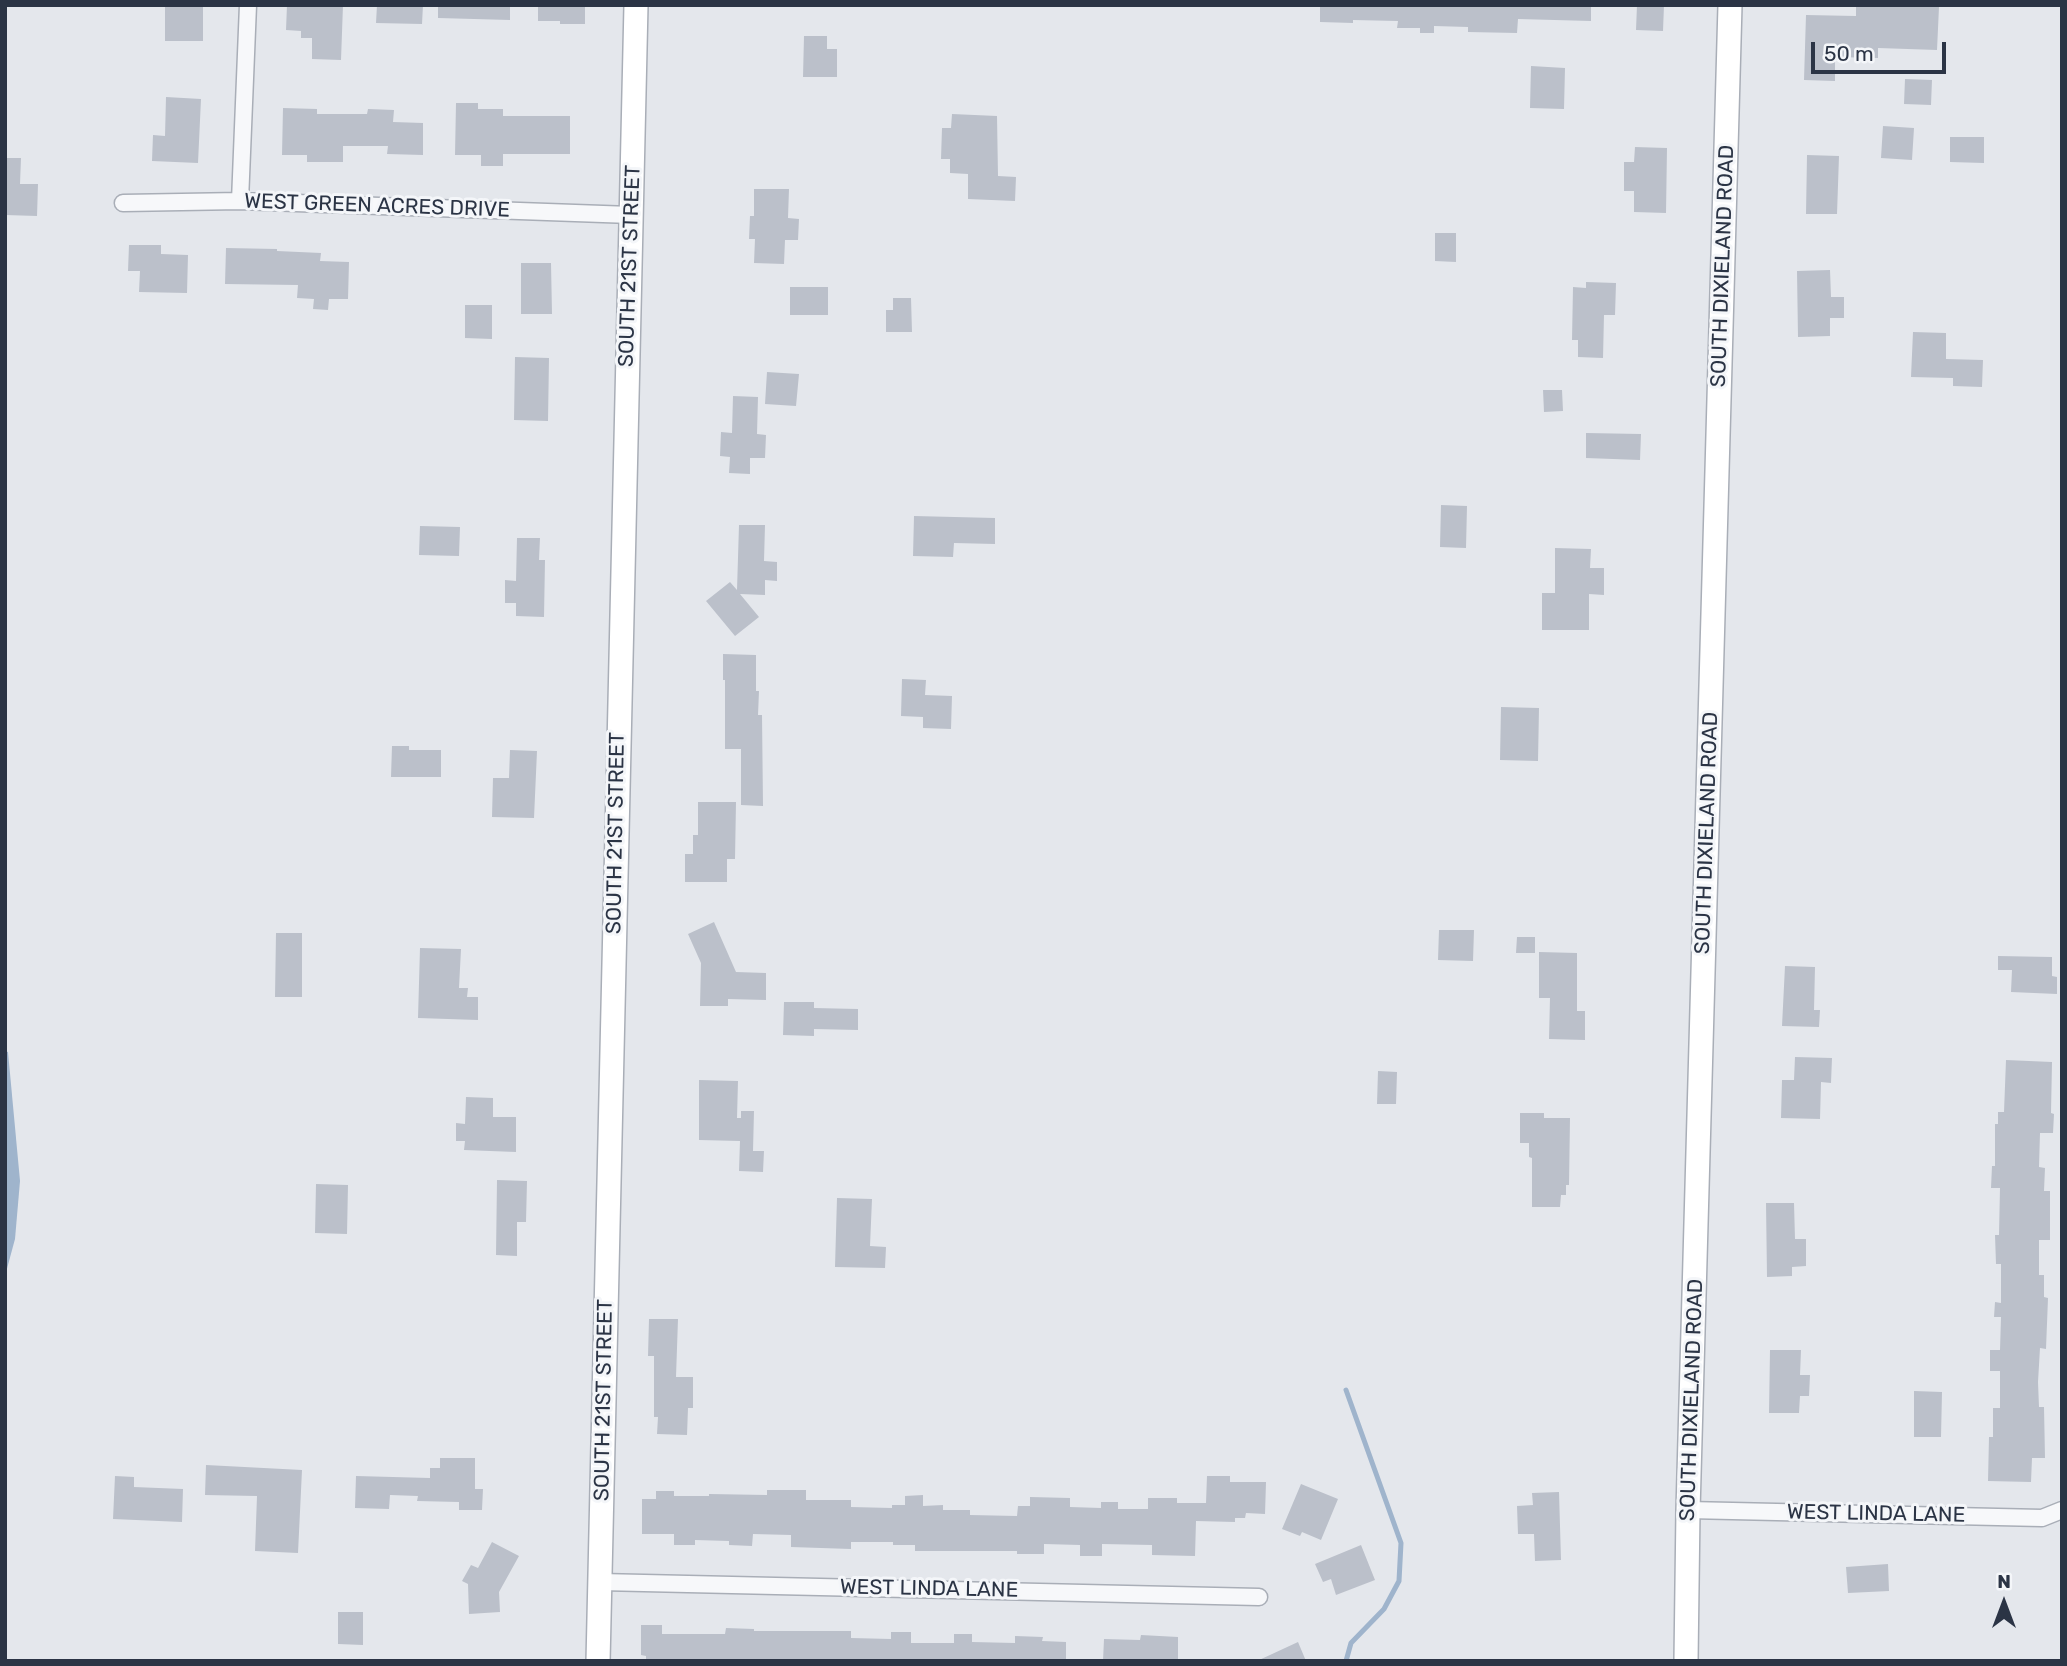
<!DOCTYPE html>
<html>
<head>
<meta charset="utf-8">
<style>
	body { margin:0 }
	#map { position:relative; width:2067px; height:1666px; overflow:hidden; background:#e4e7ec; font-family:Rubik,sans-serif }
	canvas { display:block }
	.frame { position:absolute; inset:0; border:7px solid #2b3445; pointer-events:none }
	.north { position:absolute; left:1969px; top:1568px; width:70px; height:70px; -webkit-text-stroke:5px #f4f6f9; paint-order:stroke; rotate:0deg; font-size:19px; font-weight:700; line-height:28px; text-align:center; color:#2b3445 }
	.north::after { content:''; display:block; margin:auto; width:24px; height:32px; background:#2b3445; clip-path:polygon(50% 0,100% 100%,50% 72%,0 100%) }
	.scale { position:absolute; left:1811px; top:42px; width:135px; height:32px; box-sizing:border-box; border:4px solid #2b3445; border-top:0; padding-left:9px; font-size:21px; line-height:24px; white-space:nowrap; color:#2b3445; -webkit-text-stroke:5px #f4f6f9; paint-order:stroke }
</style>
</head>
<body>
<div id="map">
<canvas width="2067" height="1666"></canvas>
<div class="frame"></div>
<div class="north">N</div>
<div class="scale">50 m</div>
</div>
<script>
const c = document.querySelector('canvas').getContext('2d');
c.lineJoin = 'round';
function fill(path, color) { c.fillStyle = color; c.fill(path, 'evenodd'); }
const poly = rows => new Path2D(rows.map(r => 'M' + r).join(''));
function strokePath(path, color, width, dash) { c.strokeStyle = color; c.lineWidth = width; c.lineCap = dash ? 'butt' : 'round'; c.setLineDash(dash || []); c.stroke(path); }
function write(font, color, halo, rows, align = 'center') {
  c.font = font + ' Rubik,sans-serif'; c.lineWidth = 6; c.setLineDash([]); c.textBaseline = 'middle'; c.strokeStyle = halo; c.fillStyle = color; for (const [text, x, y, turn = 0] of rows) {
    c.save(); c.translate(x, y); c.rotate((+turn || 0) * Math.PI / 180); c.textAlign = isNaN(turn) ? turn : align; if (halo) c.strokeText(text, 0, 0); c.fillText(text, 0, 0); c.restore();
  }
}
fill(poly([
	[5,1051,8,1052,20,1181,15,1239,5,1276]
]), '#9fb4cc');
strokePath(poly([
	[1346,1390,1401,1543,1399,1581,1384,1609,1351,1643,1346,1661]
]), '#9fb4cc', 5);
fill(poly([
	[165,5,203,5,203,41,165,41],
	[287,5,343,5,341,60,312,59,312,38,301,38,301,31,286,30],
	[377,5,423,5,422,24,376,23],
	[438,5,510,5,510,20,438,18],
	[538,5,585,5,585,24,560,24,560,21,538,21],
	[1320,5,1591,5,1591,21,1518,19,1517,33,1468,32,1468,27,1434,26,1434,33,1420,33,1420,28,1397,28,1398,21,1353,20,1353,23,1320,22],
	[1637,5,1664,5,1663,31,1636,30],
	[1856,5,1939,7,1937,50,1878,48,1878,58,1835,57,1835,81,1804,80,1806,15,1856,16],
	[804,36,827,36,827,49,837,49,837,77,803,77],
	[1531,66,1565,68,1564,109,1530,108],
	[1905,79,1932,80,1931,105,1904,104],
	[166,97,201,99,198,163,152,161,153,135,165,136],
	[456,103,478,103,478,109,503,109,503,116,570,116,570,154,503,154,503,166,481,166,481,155,455,155],
	[283,108,317,109,317,114,367,114,368,109,394,110,393,122,423,123,423,155,387,154,388,146,343,146,343,162,307,162,307,155,282,155],
	[952,114,997,116,998,176,1016,177,1015,201,968,199,968,174,950,173,950,159,941,159,942,128,951,128],
	[1883,126,1914,128,1912,160,1881,158],
	[1950,137,1984,137,1984,163,1950,162],
	[1635,147,1667,148,1666,213,1634,212,1634,191,1624,191,1624,162,1634,162],
	[1807,155,1839,156,1837,214,1806,214],
	[5,158,21,158,20,184,38,184,37,216,5,215],
	[754,189,789,189,788,218,799,219,798,240,785,240,784,264,754,263,755,239,749,239,750,216,754,216],
	[1435,233,1456,233,1456,262,1435,261],
	[129,245,161,245,161,254,188,255,187,293,139,292,140,271,128,271],
	[226,248,277,249,277,251,321,253,320,261,349,262,348,299,329,299,328,310,313,309,314,299,297,298,298,285,225,284],
	[521,263,551,263,552,314,521,314],
	[1830,270,1831,297,1844,297,1844,318,1830,318,1830,336,1798,337,1797,271],
	[1586,282,1616,283,1615,315,1604,315,1603,358,1578,357,1578,340,1572,340,1573,287,1586,288],
	[790,287,828,287,828,315,790,315],
	[893,298,911,298,912,332,886,332,886,310,893,310],
	[465,305,492,305,492,339,465,338],
	[1913,332,1946,333,1946,359,1983,360,1982,387,1953,386,1953,378,1911,377],
	[515,357,549,358,548,421,514,420],
	[767,372,799,374,796,406,765,404],
	[1543,390,1562,390,1563,411,1544,412],
	[733,396,758,397,757,434,766,435,765,458,750,458,750,474,729,473,730,457,720,456,721,432,732,433],
	[1586,433,1641,434,1640,460,1586,458],
	[1441,505,1467,506,1466,548,1440,547],
	[914,516,995,518,995,544,954,543,953,557,913,556],
	[739,525,765,525,764,561,777,562,777,581,765,580,765,595,740,594,759,617,735,636,706,601,730,582,737,590],
	[420,526,460,527,459,556,419,555],
	[517,538,540,538,539,560,545,560,544,617,516,616,516,603,505,603,505,580,516,581],
	[1555,548,1591,549,1590,568,1604,568,1604,595,1589,594,1589,630,1542,630,1542,593,1555,593],
	[723,654,756,655,756,691,759,691,758,715,762,715,763,806,741,805,741,749,725,749,725,680,723,680],
	[902,679,926,680,925,695,952,696,951,729,923,728,923,717,901,716],
	[1501,707,1539,708,1538,761,1500,760],
	[392,746,409,746,409,750,441,750,441,777,391,777],
	[510,750,537,751,534,818,492,817,493,778,509,778],
	[698,802,736,802,735,859,727,859,727,882,685,882,685,854,693,854,693,835,698,835],
	[714,922,736,972,766,973,766,1000,728,999,728,1006,700,1006,701,963,688,934],
	[1439,930,1474,930,1473,961,1438,960],
	[276,933,302,933,302,997,275,997],
	[1517,937,1535,937,1535,953,1516,953],
	[420,948,461,949,459,988,468,988,467,997,478,997,478,1020,418,1018],
	[1539,952,1577,953,1577,1011,1585,1011,1585,1040,1549,1039,1550,998,1539,998],
	[1998,956,2052,957,2052,976,2057,977,2057,994,2011,992,2012,970,1998,970],
	[1785,966,1815,967,1814,1010,1820,1010,1819,1027,1782,1026],
	[784,1002,814,1002,814,1008,858,1009,858,1030,814,1029,814,1036,783,1035],
	[1795,1057,1832,1058,1831,1083,1821,1082,1820,1119,1781,1118,1782,1080,1794,1080],
	[2006,1060,2052,1062,2051,1113,2054,1114,2053,1133,2040,1133,2039,1167,2045,1168,2044,1191,2050,1191,2050,1240,2039,1240,2039,1275,2044,1275,2044,1297,2048,1298,2046,1349,2040,1348,2038,1382,2039,1407,2044,1407,2045,1458,2032,1458,2031,1482,1988,1481,1989,1437,1993,1437,1993,1408,2000,1408,2000,1371,1990,1371,1990,1350,2000,1350,2001,1317,1994,1317,1995,1302,2001,1303,2001,1264,1996,1264,1995,1235,1999,1235,2000,1188,1991,1188,1992,1166,1995,1166,1995,1124,1998,1124,1998,1112,2004,1112],
	[1378,1071,1397,1072,1396,1104,1377,1104],
	[699,1080,738,1081,737,1118,741,1118,741,1111,754,1111,753,1151,764,1151,763,1172,739,1171,740,1141,699,1140],
	[466,1097,493,1098,493,1117,516,1117,516,1152,464,1150,465,1141,456,1141,456,1123,465,1124],
	[1520,1113,1544,1113,1544,1118,1570,1118,1569,1185,1566,1185,1566,1195,1561,1195,1560,1207,1532,1207,1532,1158,1529,1157,1529,1143,1520,1143],
	[497,1180,527,1181,526,1222,517,1222,517,1256,496,1255],
	[316,1184,348,1185,347,1234,315,1233],
	[837,1198,872,1199,870,1246,886,1247,885,1268,835,1267],
	[1766,1203,1794,1203,1795,1239,1806,1239,1806,1266,1792,1267,1792,1276,1767,1277],
	[649,1319,678,1319,676,1377,693,1377,693,1408,688,1408,687,1435,657,1434,658,1417,654,1417,654,1356,648,1356],
	[1770,1350,1801,1350,1800,1375,1810,1375,1809,1396,1800,1396,1799,1413,1769,1413],
	[1914,1391,1942,1392,1941,1437,1914,1437],
	[440,1458,475,1458,475,1489,483,1489,482,1510,459,1510,459,1502,417,1501,418,1496,390,1495,389,1509,355,1508,356,1476,430,1478,430,1468,440,1468],
	[206,1465,302,1470,298,1553,255,1551,257,1496,205,1495],
	[115,1476,134,1477,134,1487,183,1489,182,1522,113,1519],
	[1207,1476,1230,1476,1230,1482,1266,1482,1265,1514,1246,1513,1245,1518,1235,1518,1235,1522,1196,1521,1195,1556,1152,1555,1152,1545,1102,1544,1102,1556,1080,1556,1080,1545,1044,1544,1044,1554,1017,1554,1017,1551,915,1551,915,1545,893,1545,893,1542,851,1542,851,1549,791,1547,791,1535,753,1534,752,1546,729,1545,729,1541,695,1540,695,1545,674,1545,674,1534,642,1534,642,1499,656,1499,656,1491,674,1491,674,1496,709,1496,709,1494,767,1495,767,1490,806,1490,806,1500,851,1500,851,1507,892,1508,892,1505,905,1505,905,1496,923,1495,923,1506,943,1505,943,1510,970,1510,970,1515,1017,1516,1018,1506,1030,1506,1030,1497,1070,1498,1070,1507,1101,1508,1101,1502,1118,1502,1118,1509,1148,1509,1148,1498,1177,1498,1177,1503,1206,1503],
	[1301,1484,1338,1499,1321,1540,1302,1532,1300,1536,1282,1529],
	[1559,1492,1561,1560,1535,1561,1534,1534,1518,1534,1517,1506,1533,1505,1532,1493],
	[492,1542,519,1556,499,1592,500,1612,469,1614,468,1584,462,1581,471,1565,478,1568],
	[1361,1545,1375,1580,1336,1595,1331,1579,1323,1582,1315,1564],
	[1888,1564,1889,1591,1848,1593,1846,1567],
	[338,1612,363,1612,363,1645,338,1644],
	[641,1625,662,1625,662,1634,725,1634,726,1628,754,1629,754,1631,851,1631,851,1638,891,1639,891,1632,911,1632,911,1643,954,1643,954,1634,972,1634,972,1642,1015,1643,1015,1636,1043,1637,1042,1641,1066,1642,1066,1661,646,1661,646,1656,641,1655],
	[1141,1635,1178,1637,1178,1661,1103,1661,1104,1639,1140,1640],
	[1298,1642,1306,1661,1257,1661]
]), '#bbc0ca');
const street = poly([
	[240,201,248,5],
	[123,203,240,201,631,215],
	[1688,1510,2042,1518,2062,1510],
	[600,1582,1259,1597]
]);
const secondary = poly([
	[598,1661,636,5],
	[1686,1661,1688,1510,1730,5]
]);
strokePath(street, '#a9aeb7', 19);
strokePath(secondary, '#a9aeb7', 26);
strokePath(street, '#f7f8fa', 16);
strokePath(secondary, '#fff', 23);
write('21px', '#2b3445', '#f4f6f9', [
	["WEST GREEN ACRES DRIVE",377,206,2],
	["SOUTH 21ST STREET",630,266,-88],
	["SOUTH DIXIELAND ROAD",1723,266,-88],
	["SOUTH 21ST STREET",616,833,-89],
	["SOUTH DIXIELAND ROAD",1707,833,-88],
	["SOUTH 21ST STREET",604,1400,-89],
	["SOUTH DIXIELAND ROAD",1692,1400,-88],
	["WEST LINDA LANE",1876,1514,1],
	["WEST LINDA LANE",929,1589,1]
]);
</script>
</body>
</html>
